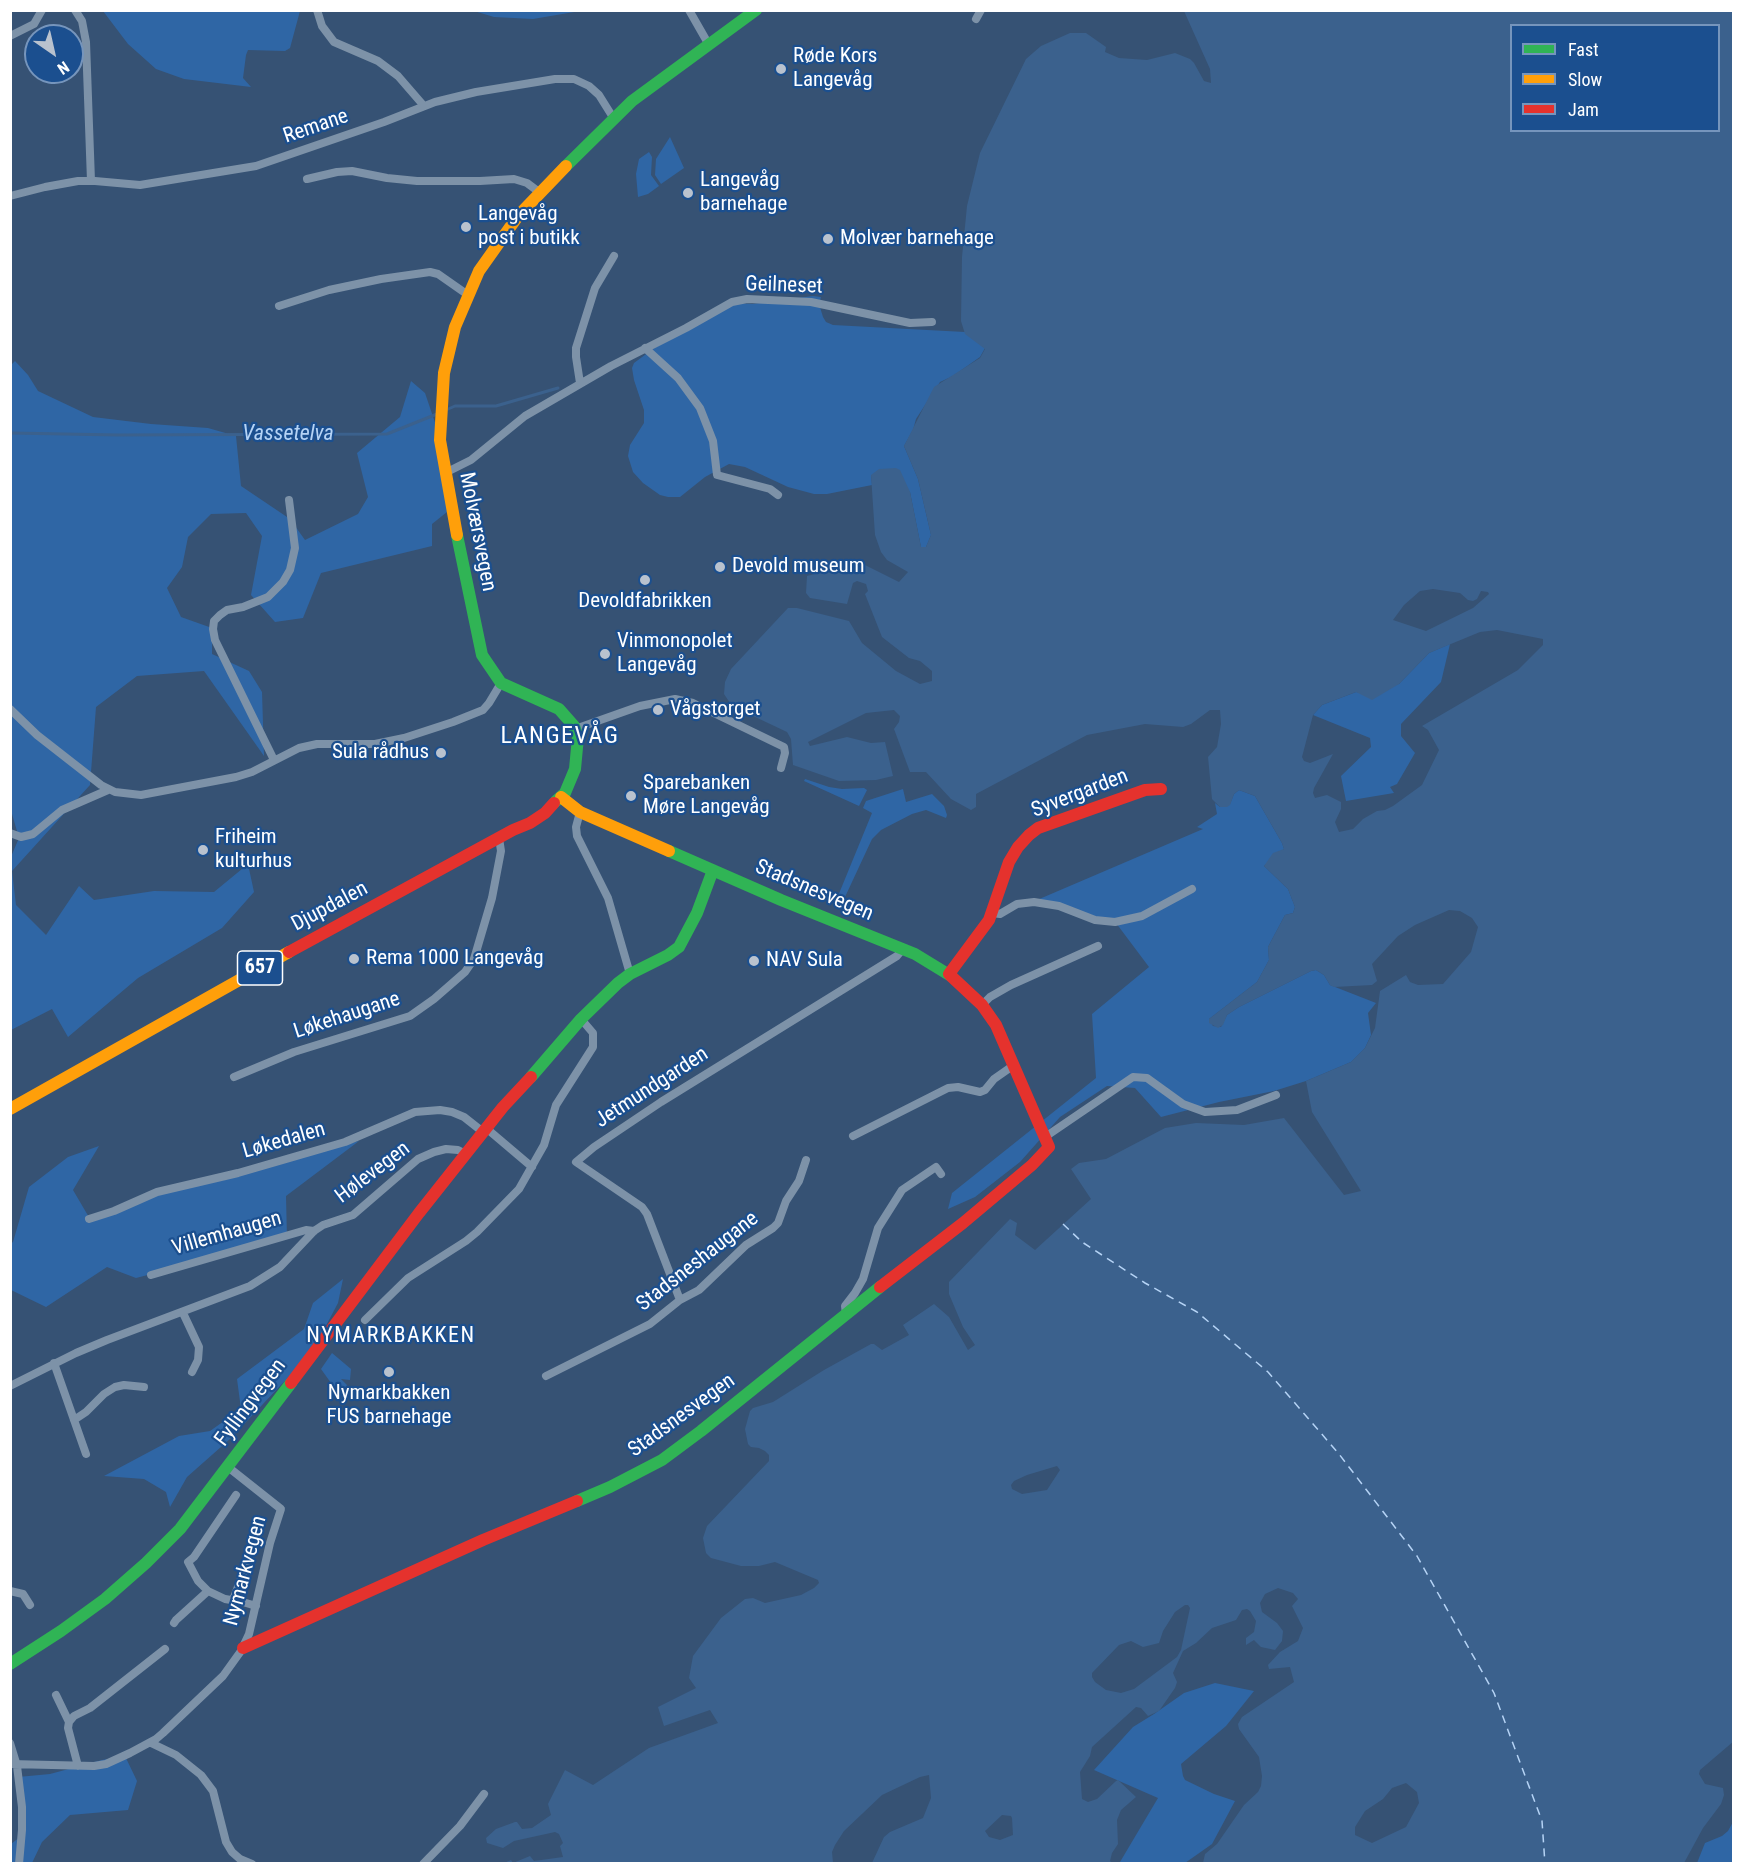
<!DOCTYPE html>
<html>
<head>
<meta charset="utf-8">
<style>
	body { margin:0 }
	#map { position:relative; width:1744px; height:1874px; overflow:hidden; background:#365274; font-family:"Roboto Condensed",sans-serif }
	canvas { display:block }
	.frame { position:absolute; inset:0; border:12px solid #fff; pointer-events:none }
	.legend { position:absolute; left:1510px; top:24px; width:210px; height:108px; box-sizing:border-box; background:#1b4f8f; border:2px solid #7695bc; margin:0; padding:8px 10px; list-style:none; font-size:18px; color:#fff }
	.legend li { display:flex; align-items:center; gap:12px; height:30px }
	.legend b { width:30px; border:2px solid #7695bc }
	.north { position:absolute; left:24px; top:24px; width:60px; height:60px; box-sizing:border-box; background:#1b4f8f; border:2px solid #7695bc; border-radius:50%; rotate:146deg; font-size:16px; font-weight:700; line-height:24px; text-align:center; color:#fff }
	.north::after { content:''; display:block; margin:auto; width:21px; height:27px; background:#b9c2ce; clip-path:polygon(50% 0,100% 100%,50% 72%,0 100%) }
</style>
</head>
<body>
<div id="map">
<canvas width="1744" height="1874"></canvas>
<div class="frame"></div>
<ul class="legend">
<li><b style="height:8px;background:#30b455"></b>Fast</li>
<li><b style="height:8px;background:#ff9f0a"></b>Slow</li>
<li><b style="height:8px;background:#e5322d"></b>Jam</li>
</ul>
<div class="north">N</div>
</div>
<script>
const c = document.querySelector('canvas').getContext('2d');
c.lineJoin = 'round';
function fill(path, color) { c.fillStyle = color; c.fill(path, 'evenodd'); }
const poly = rows => new Path2D(rows.map(r => 'M' + r).join(''));
function strokePath(path, color, width, dash) { c.strokeStyle = color; c.lineWidth = width; c.lineCap = dash ? 'butt' : 'round'; c.setLineDash(dash || []); c.stroke(path); }
function write(font, color, halo, rows, align = 'center') {
  c.font = font + ' "Roboto Condensed",sans-serif'; c.lineWidth = 4.5; c.setLineDash([]); c.textBaseline = 'middle'; c.strokeStyle = halo; c.fillStyle = color; for (const [text, x, y, turn = 0] of rows) {
    c.save(); c.translate(x, y); c.rotate((+turn || 0) * Math.PI / 180); c.textAlign = isNaN(turn) ? turn : align; if (halo) c.strokeText(text, 0, 0); c.fillText(text, 0, 0); c.restore();
  }
}
fill(poly([
	[103,11,300,11,290,48,285,51,248,50,246,55,243,78,251,87,184,79,156,69,128,44],
	[474,11,580,11,533,19,494,17],
	[670,137,684,168,661,184,655,175,656,159],
	[649,152,652,157,651,175,659,186,648,194,638,197,636,174,639,159],
	[813,296,821,297,819,304,823,317,826,322,833,325,965,332,985,348,980,357,953,376,940,382,916,419,913,430,904,446,918,479,931,535,926,547,921,547,910,492,871,475,872,485,827,494,814,494,788,487,745,467,729,464,705,477,680,497,668,497,660,495,643,483,633,472,628,456,630,445,644,423,644,410,634,380,632,368,634,363,653,349,730,303,753,304],
	[15,361,28,375,38,391,93,417,151,424,208,428,236,436,241,486,290,519,305,540,358,514,368,497,357,453,400,417,411,381,425,393,444,449,452,508,432,524,432,546,321,573,303,618,275,622,251,595,262,536,246,513,211,514,188,537,182,567,167,588,181,617,212,628,212,654,249,671,262,692,264,756,204,671,137,676,96,707,90,785,12,871,16,905,46,935,79,886,94,900,154,891,214,892,248,864,254,892,222,928,138,978,68,1037,52,1009,11,1030,10,859,19,838,10,807,10,717,14,710,10,707,10,366],
	[1450,644,1441,682,1401,724,1401,736,1415,753,1397,784,1390,787,1394,793,1346,801,1341,776,1371,747,1370,738,1313,715,1322,705,1356,692,1362,693,1399,684,1429,653],
	[805,779,829,787,842,789,864,788,867,790,859,806,804,781],
	[903,789,906,802,932,794,944,806,947,815,946,818,926,810,912,814,881,830,872,839,845,897,842,899,838,896,872,813,863,808,866,801],
	[1239,790,1255,796,1282,843,1284,849,1264,866,1288,889,1295,907,1293,913,1285,915,1268,947,1269,960,1257,982,1209,1019,1213,1026,1221,1027,1227,1015,1239,1007,1311,971,1316,970,1324,975,1330,985,1376,1003,1368,1013,1371,1035,1365,1048,1351,1062,1306,1081,1274,1091,1219,1102,1161,1117,1135,1088,1107,1086,1060,1117,1020,1162,975,1197,948,1209,952,1193,1096,1078,1092,1014,1149,967,1116,923,1037,900,1203,829,1197,827,1217,814,1215,803,1220,807,1230,804,1234,794],
	[359,1141,286,1196,287,1239,136,1278,107,1267,46,1307,11,1290,10,1244,13,1242,29,1187,68,1157,99,1146,73,1190,90,1219,155,1192],
	[343,1279,338,1303,312,1352,230,1439,187,1477,170,1507,166,1492,144,1479,104,1476,179,1436,210,1431,241,1409,237,1379,304,1329,313,1303],
	[332,1353,351,1369,350,1380,341,1379,347,1385,341,1397,321,1369],
	[1215,1683,1254,1691,1226,1726,1181,1764,1183,1776,1185,1780,1214,1794,1235,1801,1212,1844,1185,1863,1121,1863,1120,1862,1158,1798,1094,1770,1133,1727,1154,1714,1184,1693],
	[125,1756,137,1781,128,1810,70,1815,42,1842,32,1863,11,1864,11,1844,20,1837,18,1777,50,1774,102,1760],
	[1733,1822,1733,1863,1697,1863,1705,1843,1722,1836,1728,1831]
]), '#2f66a5');
fill(poly([
	[1184,11,1733,11,1734,1741,1700,1770,1699,1774,1705,1784,1723,1788,1724,1795,1721,1804,1703,1828,1684,1863,1203,1863,1205,1854,1217,1844,1244,1805,1258,1792,1261,1786,1262,1776,1259,1757,1239,1729,1238,1724,1242,1717,1294,1682,1290,1667,1269,1669,1268,1665,1280,1652,1298,1641,1303,1628,1292,1606,1298,1599,1293,1593,1278,1588,1265,1594,1260,1603,1262,1612,1277,1623,1283,1631,1282,1641,1275,1650,1261,1647,1254,1640,1246,1645,1246,1638,1254,1632,1256,1621,1250,1611,1247,1609,1242,1610,1236,1620,1212,1628,1196,1643,1183,1651,1173,1673,1177,1682,1175,1688,1159,1711,1148,1716,1141,1708,1136,1707,1092,1747,1090,1756,1080,1772,1082,1799,1088,1802,1097,1799,1116,1781,1118,1780,1136,1797,1121,1810,1117,1820,1118,1844,1112,1853,1110,1861,1112,1863,872,1863,884,1837,890,1832,923,1818,931,1798,929,1775,920,1777,882,1795,844,1831,835,1845,832,1852,833,1863,504,1863,511,1860,513,1863,530,1856,534,1861,563,1857,560,1846,563,1843,559,1834,555,1832,514,1841,503,1848,487,1843,486,1838,496,1829,515,1822,517,1822,522,1829,532,1828,551,1815,548,1804,565,1770,593,1785,649,1748,718,1723,710,1710,664,1726,658,1707,696,1688,689,1678,693,1656,721,1618,745,1599,753,1598,765,1603,801,1595,814,1588,819,1583,818,1580,775,1562,759,1566,741,1566,711,1558,706,1553,703,1538,707,1526,769,1461,769,1455,765,1451,759,1448,751,1447,748,1444,745,1429,750,1411,753,1408,773,1402,824,1370,871,1344,874,1344,882,1350,909,1335,903,1325,934,1304,949,1317,968,1350,975,1345,963,1327,949,1294,949,1282,1010,1219,1017,1223,1015,1235,1035,1250,1091,1199,1071,1169,1079,1163,1106,1159,1165,1128,1196,1123,1244,1125,1284,1118,1344,1195,1361,1191,1312,1112,1306,1081,1351,1062,1365,1048,1375,1028,1380,991,1406,975,1410,982,1418,985,1443,984,1471,952,1478,927,1472,918,1460,911,1449,910,1415,925,1398,936,1372,964,1377,981,1372,985,1334,987,1330,985,1324,975,1316,970,1311,971,1239,1007,1227,1015,1223,1025,1218,1028,1209,1023,1209,1019,1257,982,1269,960,1268,947,1285,915,1293,913,1295,907,1288,889,1264,866,1273,853,1284,849,1282,843,1255,796,1239,790,1234,794,1230,805,1227,807,1220,807,1212,799,1208,757,1217,747,1221,724,1220,710,1210,710,1191,724,1183,727,1145,724,1087,735,976,794,976,807,971,810,951,799,926,772,910,772,894,729,899,722,900,716,894,710,866,713,808,742,810,746,847,737,871,743,885,742,893,776,876,780,839,781,793,765,791,739,787,732,732,706,724,694,725,682,731,669,788,608,797,608,849,621,862,643,896,671,920,684,932,681,932,671,920,661,909,658,882,637,865,594,868,591,866,584,857,581,853,583,847,604,810,598,806,593,807,576,859,562,899,582,908,572,887,560,881,552,875,535,871,475,879,469,896,468,900,470,910,492,921,547,926,547,931,535,918,479,904,446,934,387,980,358,985,349,965,334,961,321,962,257,967,206,980,153,1026,59,1041,46,1070,33,1086,33,1106,47,1105,52,1119,58,1147,60,1175,53,1190,59,1194,63,1204,81,1211,83,1210,69],
	[1512,26,1718,26,1718,130,1512,130],
	[1433,589,1460,593,1468,600,1473,601,1477,599,1481,591,1488,592,1489,594,1473,608,1426,631,1393,620,1404,605,1420,591],
	[1497,630,1543,639,1543,645,1518,670,1422,726,1428,730,1439,750,1422,785,1393,806,1385,810,1377,811,1363,819,1353,829,1339,832,1335,822,1341,809,1341,802,1327,795,1315,798,1313,793,1314,788,1333,754,1310,763,1304,761,1302,757,1313,715,1322,705,1356,692,1372,700,1399,684,1429,653,1480,632],
	[1057,1466,1060,1470,1047,1490,1022,1494,1012,1489,1011,1485,1014,1481,1027,1475],
	[1185,1605,1188,1605,1190,1608,1181,1650,1177,1657,1134,1689,1121,1693,1106,1690,1095,1682,1092,1677,1092,1673,1119,1645,1131,1641,1143,1647,1159,1643,1163,1631,1175,1612],
	[1406,1783,1417,1792,1419,1803,1406,1827,1372,1843,1355,1835,1355,1827,1365,1811,1383,1799,1392,1788],
	[1002,1815,1011,1816,1012,1818,1013,1835,1000,1840,989,1837,985,1831]
]), '#3b618d');
strokePath(poly([
	[446,410,455,406,496,406,558,388],
	[10,433,118,435,387,434,437,414]
]), '#3b618d', 3);
strokePath(poly([
	[1063,1224,1082,1242,1145,1283,1197,1312,1268,1372,1339,1454,1417,1556,1494,1693,1542,1821,1545,1864]
]), '#b5d3f5', 1.5, [8, 6]);
strokePath(poly([
	[75,10,82,21,86,42,91,181],
	[317,10,322,26,334,42,378,61,398,76,424,106],
	[689,10,709,45],
	[976,19,981,10],
	[10,36,34,24,42,10],
	[307,179,337,172,352,171,387,178,417,181,480,181,514,179,527,183,539,192],
	[10,196,45,187,78,181,95,181,140,185,256,166,384,122,435,102,476,92,555,79,574,79,589,86,599,95,614,119],
	[279,306,329,290,381,279,430,272,438,274,468,295],
	[645,348,678,378,700,408,713,441,717,475,770,489,778,495],
	[580,383,576,357,576,348,595,288,614,256],
	[445,473,471,460,525,416,611,366,686,328,732,302,747,299,811,302,910,323,932,322],
	[10,709,37,735,101,785,115,792,141,795,236,777,252,772,299,748,317,744,375,744,404,738,453,722,483,710,489,703,501,683],
	[575,729,640,706,675,699,693,703,784,747,785,753,781,768],
	[274,760,215,640,213,629,214,621,220,615,227,610,243,607,268,597,283,582,290,570,295,548,289,500],
	[580,812,576,827,577,836,608,898,630,974],
	[10,833,21,837,33,834,62,810,108,790],
	[992,913,1000,914,1017,904,1034,902,1059,906,1095,920,1115,922,1142,916,1192,889],
	[982,1005,990,997,1011,985,1098,946],
	[234,1077,294,1052,410,1016,434,999,465,972,474,959,492,898,501,851,499,838],
	[486,1128,532,1167],
	[853,1136,948,1088,958,1087,980,1092,985,1090,994,1079,1014,1065],
	[1045,1137,1133,1077,1147,1078,1183,1104,1205,1112,1237,1110,1276,1095],
	[89,1219,114,1211,157,1192,238,1173,345,1142,415,1112,440,1110,452,1112,464,1117,483,1132],
	[151,1275,306,1230,314,1231],
	[680,1300,647,1214,642,1207,576,1162,594,1147,661,1102,897,956,902,950],
	[183,1313,199,1347,198,1360,192,1372],
	[846,1314,845,1306,855,1293,863,1279,878,1228,902,1190,936,1167,941,1174],
	[365,1320,408,1278,466,1241,477,1232,519,1189,544,1145,556,1105,593,1047,593,1033,581,1019],
	[54,1363,86,1454],
	[546,1376,650,1324,680,1300,699,1290,746,1245,773,1228,778,1223,786,1201,799,1181,806,1160],
	[10,1386,76,1353,107,1340,250,1286,280,1267,314,1231,323,1225,353,1215,418,1159,434,1152,446,1149,458,1150,466,1154],
	[74,1420,86,1412,104,1394,115,1387,124,1385,144,1387],
	[236,1495,194,1557,188,1562,198,1581,208,1591,225,1599,243,1602,256,1606],
	[10,1591,23,1594,30,1605],
	[233,1600,249,1558,258,1521],
	[174,1623,176,1620,208,1591],
	[56,1695,69,1722],
	[10,1743,17,1766,22,1807,22,1830,19,1864],
	[151,1743,176,1755,201,1775,213,1791,226,1842,232,1852,240,1859,252,1864],
	[10,1764,94,1766,106,1764,130,1753,156,1739,163,1733,223,1676,241,1651,249,1634,270,1543,281,1509,228,1467],
	[78,1766,68,1728,69,1722,74,1716,90,1708,165,1649],
	[423,1864,460,1826,484,1794]
]), '#7d92a8', 8);
strokePath(poly([
	[566,166,632,101,756,10],
	[457,535,482,655,501,683,559,709,574,726,578,737,575,769,565,793,556,801],
	[669,851,781,900,915,954,951,976],
	[531,1077,581,1019,618,983,630,974,668,955,679,947,697,913,713,870],
	[577,1501,610,1487,662,1460,701,1431,880,1287],
	[10,1664,61,1631,105,1599,146,1563,180,1529,291,1383]
]), '#30b455', 12);
strokePath(poly([
	[457,535,440,440,444,373,455,327,479,271,518,216,566,166],
	[561,797,580,812,669,851],
	[10,1109,289,952]
]), '#ff9f0a', 12);
strokePath(poly([
	[289,952,513,830,530,823,545,813,554,803],
	[949,974,989,920,1009,862,1018,847,1029,835,1038,828,1145,790,1161,789],
	[880,1287,963,1223,1032,1165,1049,1147,996,1025,982,1005,951,976],
	[291,1383,419,1213,503,1107,531,1077],
	[243,1648,483,1540,577,1501]
]), '#e5322d', 12);
for (const [x, y, r, color] of [
	[781,69,6,"#b9c2ce"],
	[688,193,6,"#b9c2ce"],
	[466,227,6,"#b9c2ce"],
	[828,239,6,"#b9c2ce"],
	[720,567,6,"#b9c2ce"],
	[645,580,6,"#b9c2ce"],
	[605,654,6,"#b9c2ce"],
	[658,710,6,"#b9c2ce"],
	[441,753,6,"#b9c2ce"],
	[631,796,6,"#b9c2ce"],
	[203,850,6,"#b9c2ce"],
	[354,959,6,"#b9c2ce"],
	[754,961,6,"#b9c2ce"],
	[389,1372,6,"#b9c2ce"]
]) { const dot = new Path2D(); dot.arc(x, y, r, 0, 2 * Math.PI); c.fillStyle = color; c.fill(dot); strokePath(dot, '#1b4f8f', 2); }
for (const [x, y, w] of [
	[260,968,45]
]) { const box = new Path2D(); box.roundRect(x - w / 2, y - 17, w, 34, 4.5); c.fillStyle = '#1b4f8f'; c.fill(box); strokePath(box, '#fff', 1.5); }
write('bold 20px', '#fff', null, [
	["657",260,968]
]);
write('21px', '#fff', '#1b4f8f', [
	["Røde Kors",793,57],
	["Langevåg",793,81],
	["Langevåg",700,181],
	["barnehage",700,205],
	["Langevåg",478,215],
	["post i butikk",478,239],
	["Molvær barnehage",840,239],
	["Devold museum",732,567],
	["Devoldfabrikken",645,602,"center"],
	["Vinmonopolet",617,642],
	["Langevåg",617,666],
	["Vågstorget",670,710],
	["Sula rådhus",429,753,"right"],
	["Sparebanken",643,784],
	["Møre Langevåg",643,808],
	["Friheim",215,838],
	["kulturhus",215,862],
	["Rema 1000 Langevåg",366,959],
	["NAV Sula",766,961],
	["Nymarkbakken",389,1394,"center"],
	["FUS barnehage",389,1418,"center"]
], 'left');
write('21px', '#fff', '#1b4f8f', [
	["Remane",316,127,-19],
	["Geilneset",784,286,2],
	["Molværsvegen",477,532,79],
	["Syvergarden",1080,794,-21],
	["Stadsnesvegen",814,891,23],
	["Djupdalen",330,907,-28],
	["Løkehaugane",347,1016,-18],
	["Jetmundgarden",652,1088,-33],
	["Løkedalen",284,1141,-16],
	["Hølevegen",373,1173,-37],
	["Villemhaugen",227,1234,-16],
	["Stadsneshaugane",698,1262,-38],
	["Fyllingvegen",251,1403,-53],
	["Stadsnesvegen",682,1416,-36],
	["Nymarkvegen",246,1571,-75]
]);
write('italic 22px', '#b5d3f5', '#1b4f8f', [
	["Vassetelva",288,434]
]);
c.letterSpacing = '1.5px';
write('22px', '#fff', '#1b4f8f', [
	["NYMARKBAKKEN",391,1336]
]);
c.letterSpacing = '0px';
c.letterSpacing = '1.5px';
write('24px', '#fff', '#1b4f8f', [
	["LANGEVÅG",560,737]
]);
c.letterSpacing = '0px';
</script>
</body>
</html>
